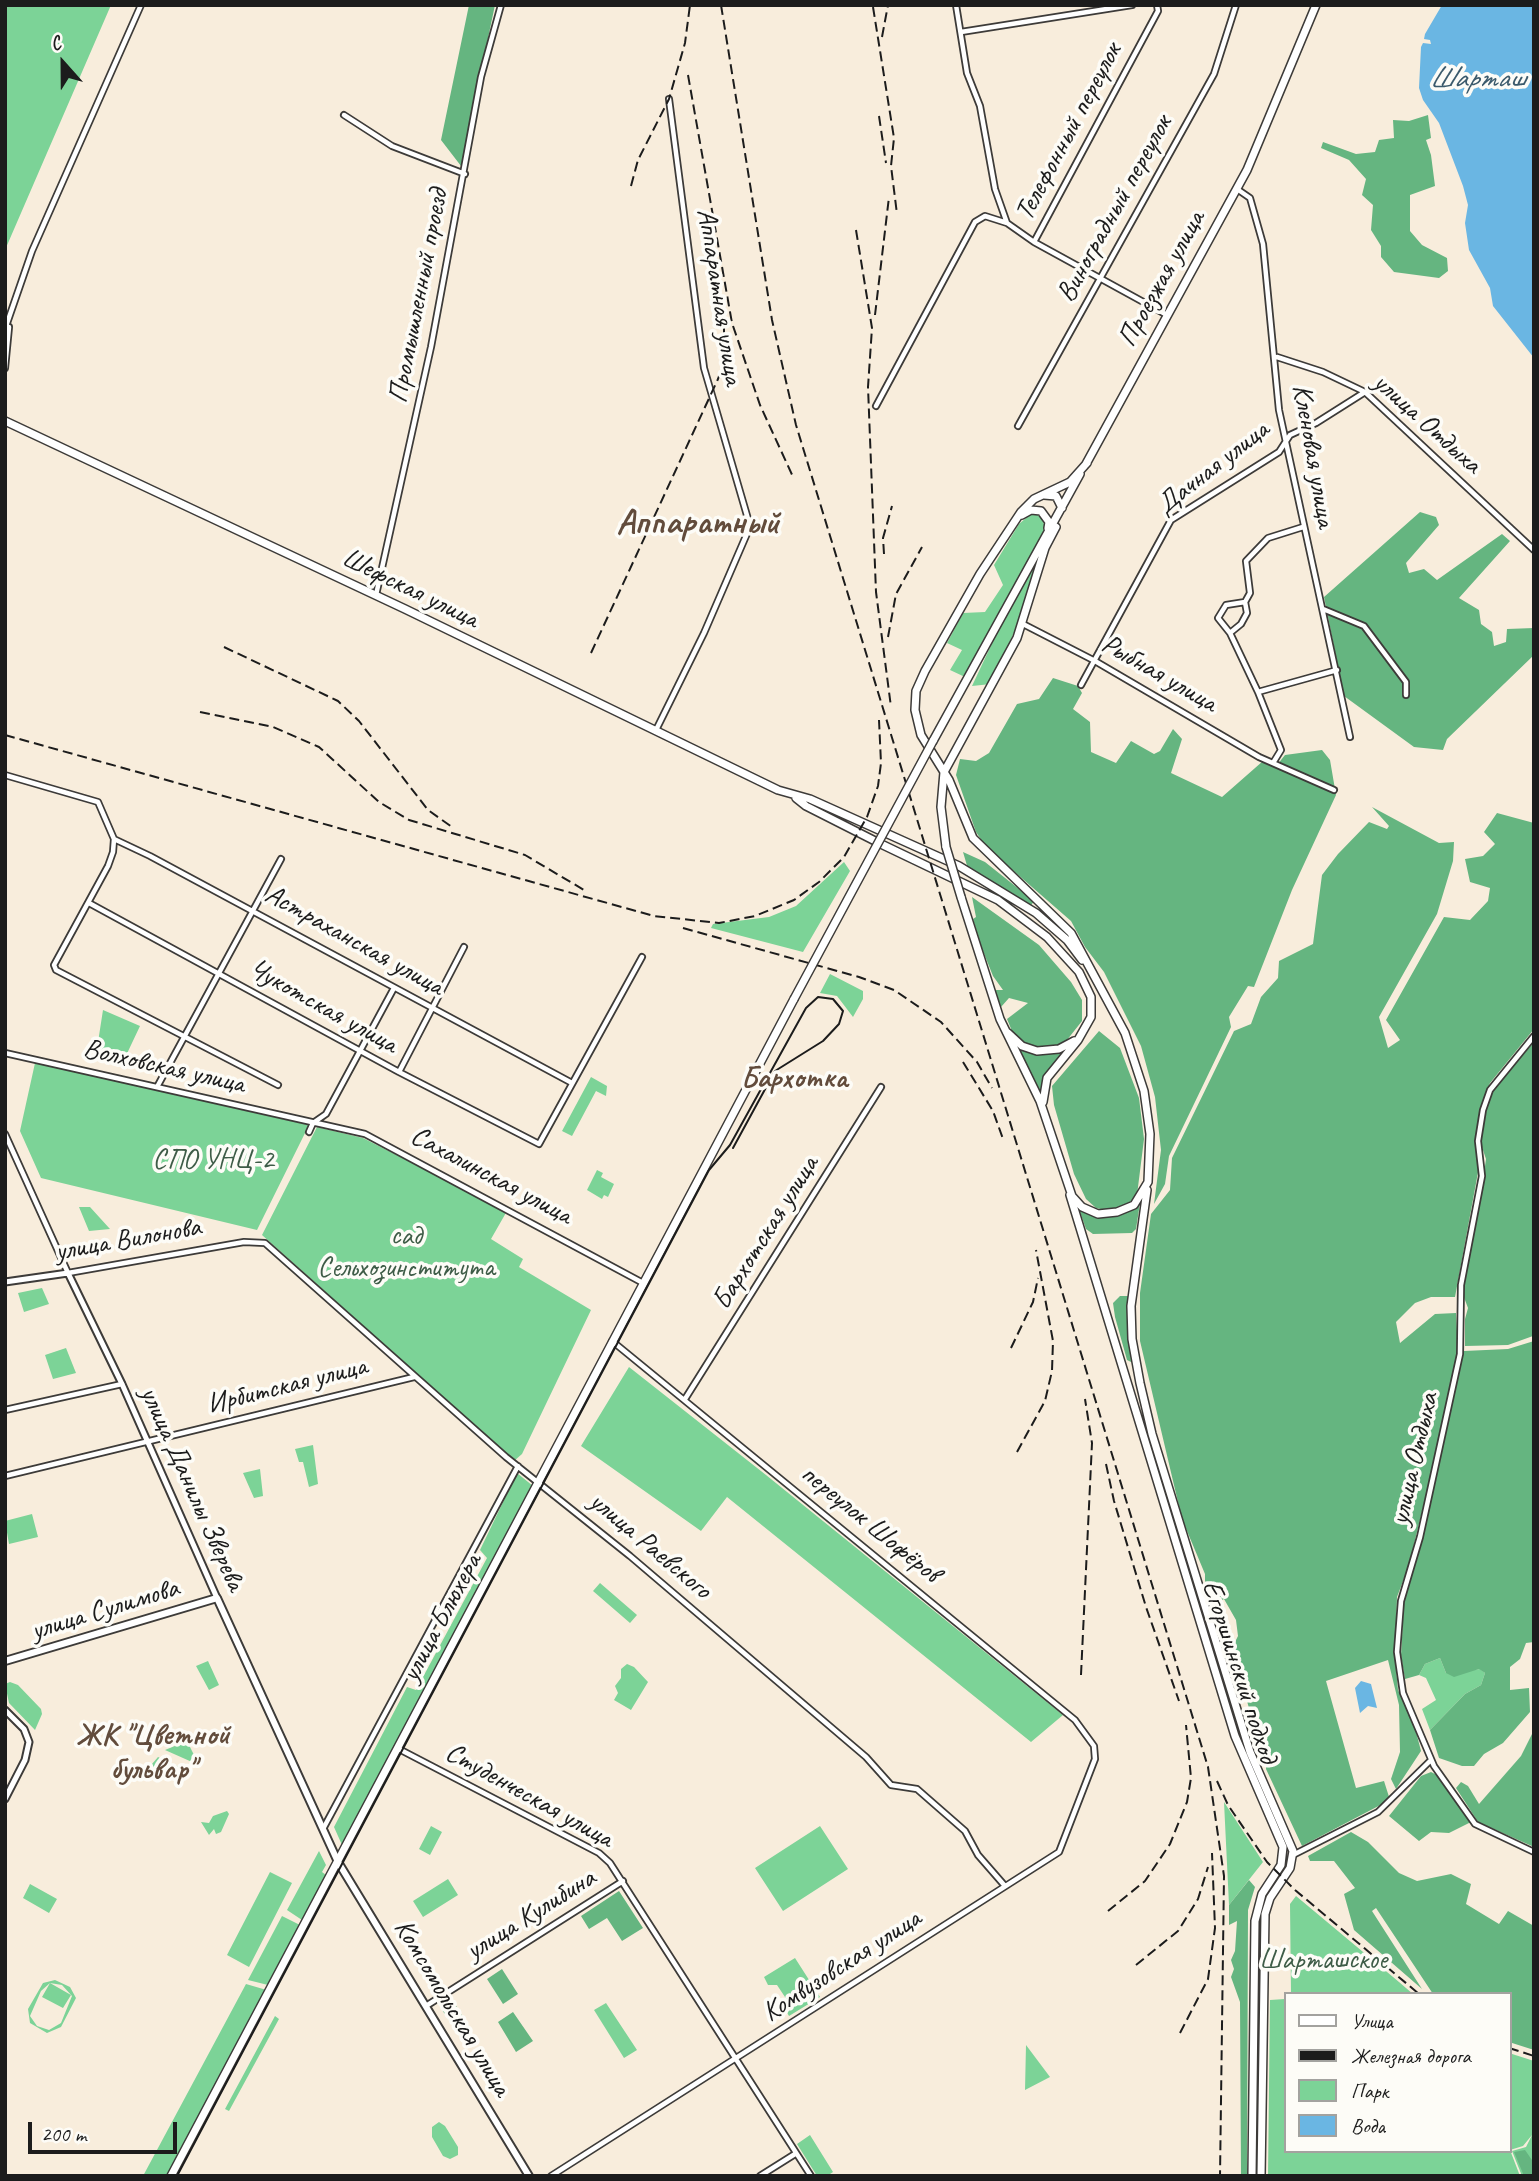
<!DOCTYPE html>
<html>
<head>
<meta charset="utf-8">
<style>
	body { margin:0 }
	#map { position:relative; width:1539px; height:2181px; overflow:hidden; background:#f8eddc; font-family:Caveat,sans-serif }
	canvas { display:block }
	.frame { position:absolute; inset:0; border:7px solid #1c1c1c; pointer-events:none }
	.legend { position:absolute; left:1284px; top:1992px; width:228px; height:161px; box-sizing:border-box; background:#fdfcf7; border:2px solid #a3a29f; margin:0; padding:9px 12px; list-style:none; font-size:21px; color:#1c1c1c }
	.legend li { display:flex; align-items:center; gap:14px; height:35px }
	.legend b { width:35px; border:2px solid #a3a29f }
	.north { position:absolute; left:28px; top:28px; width:70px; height:70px; -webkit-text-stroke:5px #fdfcf7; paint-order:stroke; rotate:339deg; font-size:19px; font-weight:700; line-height:28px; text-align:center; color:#1c1c1c }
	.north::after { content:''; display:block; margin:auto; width:24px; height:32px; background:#1c1c1c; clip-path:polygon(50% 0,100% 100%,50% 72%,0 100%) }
	.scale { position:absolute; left:28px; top:2122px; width:149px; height:32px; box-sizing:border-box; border:4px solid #1c1c1c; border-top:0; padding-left:9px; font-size:21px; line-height:24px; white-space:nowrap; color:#1c1c1c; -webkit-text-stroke:5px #fdfcf7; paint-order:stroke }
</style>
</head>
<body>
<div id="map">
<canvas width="1539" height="2181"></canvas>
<div class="frame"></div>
<ul class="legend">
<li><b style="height:9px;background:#fff"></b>Улица</li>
<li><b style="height:9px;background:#1c1c1c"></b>Железная дорога</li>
<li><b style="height:19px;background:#7cd397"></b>Парк</li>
<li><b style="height:19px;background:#6ab6e3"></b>Вода</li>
</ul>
<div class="north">С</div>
<div class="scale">200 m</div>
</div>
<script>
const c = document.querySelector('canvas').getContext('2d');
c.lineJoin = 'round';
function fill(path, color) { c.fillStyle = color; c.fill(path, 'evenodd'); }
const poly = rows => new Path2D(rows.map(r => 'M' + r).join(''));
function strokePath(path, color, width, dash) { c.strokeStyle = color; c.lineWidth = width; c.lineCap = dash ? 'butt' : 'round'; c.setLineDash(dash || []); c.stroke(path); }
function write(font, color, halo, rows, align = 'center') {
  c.font = font + ' Caveat,sans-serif'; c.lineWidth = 7; c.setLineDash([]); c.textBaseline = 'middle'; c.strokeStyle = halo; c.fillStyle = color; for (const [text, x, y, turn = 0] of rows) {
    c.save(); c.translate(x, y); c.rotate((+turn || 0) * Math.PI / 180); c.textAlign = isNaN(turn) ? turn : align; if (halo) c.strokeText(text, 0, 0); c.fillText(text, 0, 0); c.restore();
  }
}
fill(poly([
	[5,5,111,5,5,250],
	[1032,513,1042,517,1045,528,1002,614,965,677,950,670,962,650,947,643,963,613,985,612,1003,585,994,565,1019,524],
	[1038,560,1024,610,991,684,972,686,1002,622],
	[844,862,850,871,803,952,711,928,713,924,769,917,796,906],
	[830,974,863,991,863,999,853,1017,837,996,820,993],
	[103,1010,140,1026,123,1062,96,1055],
	[35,1063,309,1125,257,1230,41,1178,20,1131],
	[591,1077,607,1086,606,1096,596,1091,572,1136,562,1131],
	[317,1127,363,1138,507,1211,491,1239,523,1259,519,1267,591,1310,522,1454,514,1461,262,1235],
	[597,1170,603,1173,601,1177,614,1184,608,1197,604,1195,602,1199,587,1190],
	[79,1207,90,1207,110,1229,89,1231],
	[42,1288,49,1304,24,1312,18,1293],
	[66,1348,76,1373,53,1379,45,1355],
	[629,1367,766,1475,1063,1715,1031,1742,727,1497,701,1531,581,1446],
	[313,1445,318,1484,309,1487,303,1462,299,1462,295,1449],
	[260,1469,263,1496,254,1498,243,1473],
	[517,1473,533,1486,342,1845,334,1827,407,1687,416,1690,487,1558,480,1550],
	[32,1514,38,1537,9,1544,5,1521],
	[600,1583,637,1615,630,1623,593,1591],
	[1440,1658,1446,1673,1480,1669,1485,1673,1481,1685,1465,1694,1430,1730,1422,1709,1436,1700,1426,1678,1419,1675,1425,1664],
	[208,1661,219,1685,209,1690,196,1666],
	[627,1664,634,1667,648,1682,631,1710,614,1700,618,1693,615,1686,621,1678,621,1669],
	[10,1682,18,1685,41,1709,42,1714,35,1730,9,1703,5,1684],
	[187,1741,195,1757,192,1762,165,1750],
	[158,1757,184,1769,158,1780,152,1764],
	[1224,1802,1263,1862,1229,1905],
	[227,1811,229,1814,221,1832,216,1834,214,1829,209,1835,201,1822,209,1823,213,1816],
	[431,1826,442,1832,430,1855,419,1849],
	[820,1826,848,1869,783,1911,755,1868],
	[319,1851,326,1865,322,1872,326,1875,302,1920,287,1910],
	[270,1872,292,1883,249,1967,227,1955],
	[448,1879,458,1895,423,1917,413,1901],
	[30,1884,57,1899,49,1913,23,1898],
	[1296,1896,1399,1982,1413,1994,1291,1994,1290,1904],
	[282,1916,304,1927,272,1986,248,1980],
	[795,1958,820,1997,789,2016,785,2009,787,2000,777,1985,768,1985,764,1977],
	[55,1980,70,1987,76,1998,61,2027,47,2033,30,2023,28,2009,43,1983],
	[50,1983,62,1985,72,1996,61,2023,49,2030,37,2026,30,2016,41,1991],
	[50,1983,71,1995,63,2008,42,1997],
	[246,1984,270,1991,171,2176,143,2176],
	[1285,1999,1285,2151,1509,2151,1509,2053,1534,2061,1534,2176,1522,2176,1512,2151,1526,2147,1532,2135,1523,2146,1510,2150,1520,2176,1268,2176,1270,2000],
	[606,2003,637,2050,624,2058,594,2010],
	[275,2016,279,2019,229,2111,225,2109],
	[1026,2045,1050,2077,1025,2090],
	[439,2122,445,2126,458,2147,458,2155,450,2159,443,2156,432,2137,432,2127],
	[810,2135,833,2172,827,2176,817,2176,797,2144]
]), '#7cd397');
fill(poly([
	[469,5,495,5,461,166,441,140],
	[1428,115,1431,138,1426,140,1431,155,1435,186,1410,195,1410,231,1422,245,1447,258,1448,271,1439,278,1394,272,1381,257,1381,246,1371,230,1373,205,1362,195,1366,179,1349,160,1321,148,1323,142,1356,154,1375,152,1379,140,1394,138,1393,120,1409,121],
	[1420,512,1436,517,1439,525,1406,563,1409,573,1424,569,1437,580,1502,534,1510,541,1459,598,1479,610,1481,624,1492,632,1494,646,1506,642,1507,629,1534,628,1534,655,1447,739,1443,750,1414,747,1344,696,1324,597],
	[1053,678,1078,686,1082,693,1073,709,1090,722,1091,752,1116,763,1131,741,1154,754,1160,751,1173,729,1182,739,1171,773,1222,797,1263,761,1277,765,1285,755,1322,750,1330,760,1336,795,1292,890,1254,987,1248,986,1229,1017,1231,1027,1169,1156,1165,1184,1154,1204,1161,1150,1155,1097,1141,1046,1104,972,1085,947,1071,921,986,847,976,832,956,775,960,759,976,761,989,753,1017,704,1039,699],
	[1372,807,1439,843,1454,842,1453,861,1437,914,1379,1017,1388,1048,1400,1040,1386,1020,1444,917,1470,920,1488,901,1490,888,1470,882,1465,859,1483,856,1495,844,1484,832,1497,813,1534,823,1534,1029,1490,1083,1480,1108,1476,1140,1479,1167,1455,1297,1431,1297,1415,1303,1396,1322,1400,1343,1435,1314,1456,1313,1458,1348,1447,1408,1409,1565,1397,1597,1395,1658,1398,1690,1414,1724,1421,1751,1396,1789,1391,1779,1400,1752,1399,1705,1388,1660,1326,1681,1356,1788,1384,1781,1390,1800,1302,1846,1266,1769,1268,1746,1258,1740,1232,1648,1238,1636,1236,1620,1224,1599,1218,1602,1205,1581,1205,1574,1182,1519,1140,1341,1140,1293,1151,1214,1170,1190,1172,1158,1234,1031,1251,1024,1261,997,1278,978,1279,961,1313,944,1322,875,1338,854,1369,822,1387,829,1389,826],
	[963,852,985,862,1034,901,1030,907,968,869],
	[972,897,1039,945,1071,982,1082,1000,1082,1021,1067,1040,1054,1047,1038,1049,1025,1044,1012,1031,1007,1019,1028,1003,1009,998,1001,1007,995,990,1003,990,993,976,981,946,973,919,976,917],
	[1099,1031,1120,1048,1139,1098,1144,1139,1137,1195,1127,1205,1110,1211,1096,1208,1086,1199,1074,1174,1054,1105,1052,1086],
	[1010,1036,1027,1049,1070,1044,1043,1088,1045,1112],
	[1534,1042,1533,1336,1508,1345,1465,1346,1465,1319,1468,1308,1462,1292,1479,1208,1486,1159,1480,1141,1490,1094],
	[1140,1203,1136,1229,1132,1233,1093,1234,1086,1229,1079,1209,1094,1216,1110,1217,1123,1214],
	[1120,1296,1129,1296,1131,1362,1127,1360,1115,1317,1113,1303],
	[1534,1341,1534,1642,1526,1643,1520,1659,1510,1667,1510,1690,1529,1688,1530,1712,1503,1743,1484,1754,1474,1766,1462,1766,1439,1758,1430,1730,1465,1694,1481,1685,1485,1673,1479,1669,1454,1677,1446,1673,1440,1658,1425,1664,1419,1675,1405,1679,1401,1655,1404,1602,1423,1538,1464,1351,1508,1349],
	[1532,1734,1534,1735,1534,1847,1478,1822,1456,1788,1461,1782,1468,1786,1479,1804,1521,1756],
	[1431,1772,1439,1776,1471,1822,1449,1833,1431,1832,1419,1841,1389,1816,1421,1776],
	[1351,1832,1368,1842,1399,1873,1417,1881,1451,1874,1471,1884,1466,1904,1499,1924,1508,1911,1534,1926,1534,2050,1509,2042,1509,1994,1433,1994,1376,1908,1372,1911,1422,1989,1354,1930,1344,1894,1355,1888,1334,1861,1310,1861,1308,1856],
	[1249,1880,1255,1887,1248,1910,1247,2176,1241,2176,1240,2002,1231,1977,1234,1969,1231,1960,1235,1951,1237,1921,1229,1925,1229,1905],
	[619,1891,643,1928,622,1941,607,1918,589,1929,581,1916],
	[502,1969,518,1994,503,2004,487,1979],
	[452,1999,469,2027,458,2033,440,2007],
	[513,2012,533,2041,516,2052,498,2022],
	[1525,2150,1534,2163,1534,2176,1524,2176,1514,2152]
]), '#65b580');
fill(poly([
	[1442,5,1534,5,1534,358,1493,306,1490,288,1469,250,1465,223,1468,205,1463,186,1439,123,1423,100,1419,88,1421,47,1423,43,1431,44,1430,40,1424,39,1425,34],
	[1361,1681,1371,1684,1377,1708,1368,1706,1360,1713,1355,1688]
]), '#6ab6e3');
const minor = poly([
	[961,32,1132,5],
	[344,115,392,146,465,174],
	[1237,189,1250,198,1263,244,1279,410,1350,737],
	[1007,223,1034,242,1167,315],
	[1034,242,1158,11,1157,5],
	[5,329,32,251,141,5],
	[1277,357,1323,372,1365,392,1534,550],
	[5,368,9,327],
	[876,406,975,222,985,216,1007,223,995,189,980,106,967,73,956,5],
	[1018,426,1214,74,1236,5],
	[376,595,431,347,481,77,501,5],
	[1245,602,1226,605,1218,618,1230,633,1258,692,1281,750,1273,763],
	[1323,609,1364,626,1406,682,1406,695],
	[1023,624,1095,661,1259,757,1334,790],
	[1230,633,1241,624,1247,613,1245,602,1250,593,1246,561,1268,538,1303,527],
	[1081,685,1171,520,1279,452,1290,435,1316,423,1365,392],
	[1258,692,1337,670],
	[656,730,704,633,749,529,748,519,704,368,669,99],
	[5,775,98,802,114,839,113,852,108,866,54,965,56,970,278,1085],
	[114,839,150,856,572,1083],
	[89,903,399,1072,539,1144,642,957],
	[1534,1036,1490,1090,1483,1110,1478,1141,1482,1176,1461,1285,1460,1354,1420,1537,1401,1601,1397,1652,1403,1693,1434,1766,1475,1824,1534,1852],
	[5,1053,365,1134,643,1283],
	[399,1072,464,947],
	[157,1087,281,859],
	[309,1132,313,1123,326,1114,394,988],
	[5,1134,68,1273,244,1242,265,1243,506,1457,630,1556,866,1757,891,1785,917,1789,965,1831,978,1855,1005,1886],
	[685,1399,881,1087],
	[5,1410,122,1384],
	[5,1476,414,1377],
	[397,1748,599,1853,610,1863,811,2176],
	[323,1829,518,1466],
	[1293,1855,1378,1812,1430,1761],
	[426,2006,623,1881],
	[551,2176,1059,1852,1095,1759,1094,1746,1075,1720,612,1341],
	[760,2176,795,2154]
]);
const tertiary = poly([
	[5,1282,68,1273,122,1384,217,1598],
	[5,1710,24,1729,29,1742,25,1760,5,1799]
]);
const secondary = poly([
	[5,1661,217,1598,338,1862,529,2176]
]);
const primary = poly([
	[5,421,405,609,778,790,810,799,959,866,1036,913,1067,940,1082,960],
	[1086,464,1247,170,1316,5],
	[1044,495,1056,496,1062,508],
	[1022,515,1031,510,1041,511,1049,522,1048,528],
	[933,741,1080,474],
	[796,798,806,806,881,844,998,900,1047,937,1079,972,1091,997,1091,1017,1078,1040,1047,1078,1043,1102],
	[946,847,941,807,944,772,1017,638,1045,548,1056,527],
	[961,897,1000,1019,1040,1101,1072,1196,1082,1207,1098,1214,1117,1212,1134,1205,1148,1182,1150,1134,1144,1091,1125,1033,1071,933,973,838,949,780,921,735,915,710,916,691,925,671,980,574,1021,512,1034,499,1070,482,1087,463],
	[1008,1033,1022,1046,1037,1051,1059,1049,1074,1041],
	[1147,1190,1131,1306,1132,1339,1140,1383,1152,1434,1250,1752,1293,1851,1290,1868,1270,1898,1265,1914,1261,2176],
	[1070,1195,1235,1736,1283,1847,1281,1865,1262,1894,1255,1921,1252,2176],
	[171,2176,794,999]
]);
strokePath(minor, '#3d3b39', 8);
strokePath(tertiary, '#3d3b39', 9);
strokePath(secondary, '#3d3b39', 10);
strokePath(primary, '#3d3b39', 10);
strokePath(minor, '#fff', 4.5);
strokePath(tertiary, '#fff', 5);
strokePath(secondary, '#fff', 6);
strokePath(primary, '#fff', 7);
strokePath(poly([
	[177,2176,709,1170,730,1145,806,1008,818,997,833,999,843,1011,839,1024,823,1041,775,1071,733,1148]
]), '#1c1c1c', 2);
strokePath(poly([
	[721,5,772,320,796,425,1208,1767,1224,1876,1220,2176],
	[873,7,894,138,891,166,897,214],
	[882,37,888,5],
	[688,75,732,323,760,405,794,479],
	[879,116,886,163],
	[631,186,638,160,669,99,685,43,690,5],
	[856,230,872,328,868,387,876,592,891,707],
	[875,315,889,197],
	[884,554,883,538,892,506],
	[888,637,896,594,922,547],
	[224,647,338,701,359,721,428,810,452,827],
	[591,653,718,379,724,362,724,313],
	[200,712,273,727,319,747,379,802,409,820,525,855,584,890],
	[5,735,654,916,719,923,755,916,794,900,819,882,844,857,867,817,878,786,881,763,879,720],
	[683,928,859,977,894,990,941,1022,977,1062,992,1088],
	[963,1062,993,1111,1003,1139],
	[1011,1348,1033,1302,1038,1278],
	[1017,1452,1045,1401,1052,1371,1053,1341,1036,1250],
	[1106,1464,1114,1501,1146,1607,1179,1701],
	[1081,1675,1092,1443,1085,1399],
	[1217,1781,1228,1805,1267,1862,1295,1890,1419,1994],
	[1108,1911,1145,1881,1170,1844,1187,1802,1191,1778,1186,1725],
	[1136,1965,1178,1931,1198,1899,1208,1867],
	[1180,2033,1208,1979,1215,1928,1212,1853],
	[1509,2048,1534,2056]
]), '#1c1c1c', 2, [10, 5]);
const primaryBridge = poly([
	[946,847,961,897],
	[794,999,933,741]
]);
strokePath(primaryBridge, '#3d3b39', 10, []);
strokePath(primaryBridge, '#fff', 7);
write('28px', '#1c1c1c', '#fdfcf7', [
	["Телефонный переулок",1069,132,-62],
	["Виноградный переулок",1115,209,-61],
	["Проезжая улица",1162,279,-61],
	["Промышленный проезд",419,296,-79],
	["Аппаратная улица",719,297,81],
	["улица Отдыха",1427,424,42],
	["Кленовая улица",1313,456,80],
	["Дачная улица",1213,468,-38],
	["Шефская улица",410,589,26],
	["Рыбная улица",1159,674,30],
	["Астраханская улица",354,941,29],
	["Чукотская улица",323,1007,29],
	["Волховская улица",164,1067,13],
	["Сахалинская улица",491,1176,28],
	["Бархотская улица",766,1233,-58],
	["улица Вилонова",128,1240,-10],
	["Ирбитская улица",287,1386,-14],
	["улица Отдыха",1415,1459,-77],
	["улица Данилы Зверева",192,1489,66],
	["переулок Шофёров",870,1524,39],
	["улица Раевского",650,1546,40],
	["улица Сулимова",105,1610,-17],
	["улица Блюхера",442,1618,-62],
	["Егоршинский подход",1239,1672,72],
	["Студенческая улица",529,1796,29],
	["улица Кулибина",531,1915,-32],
	["Комвузовская улица",842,1966,-33],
	["Комсомольская улица",452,2008,59]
]);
write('28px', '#3e5c47', '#fdfcf7', [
	["СПО УНЦ-2",213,1161],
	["сад",406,1237],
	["Сельхозинститута",406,1269],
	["Шарташское",1323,1961]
]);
write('italic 30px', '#3b5a6c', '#fdfcf7', [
	["Шарташ",1477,79]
]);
write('bold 30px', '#624c3c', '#fdfcf7', [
	["Бархотка",794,1079],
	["ЖК \"Цветной",153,1736],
	["бульвар\"",153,1770]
]);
write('bold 35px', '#624c3c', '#fdfcf7', [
	["Аппаратный",698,524]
]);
</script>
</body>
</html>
